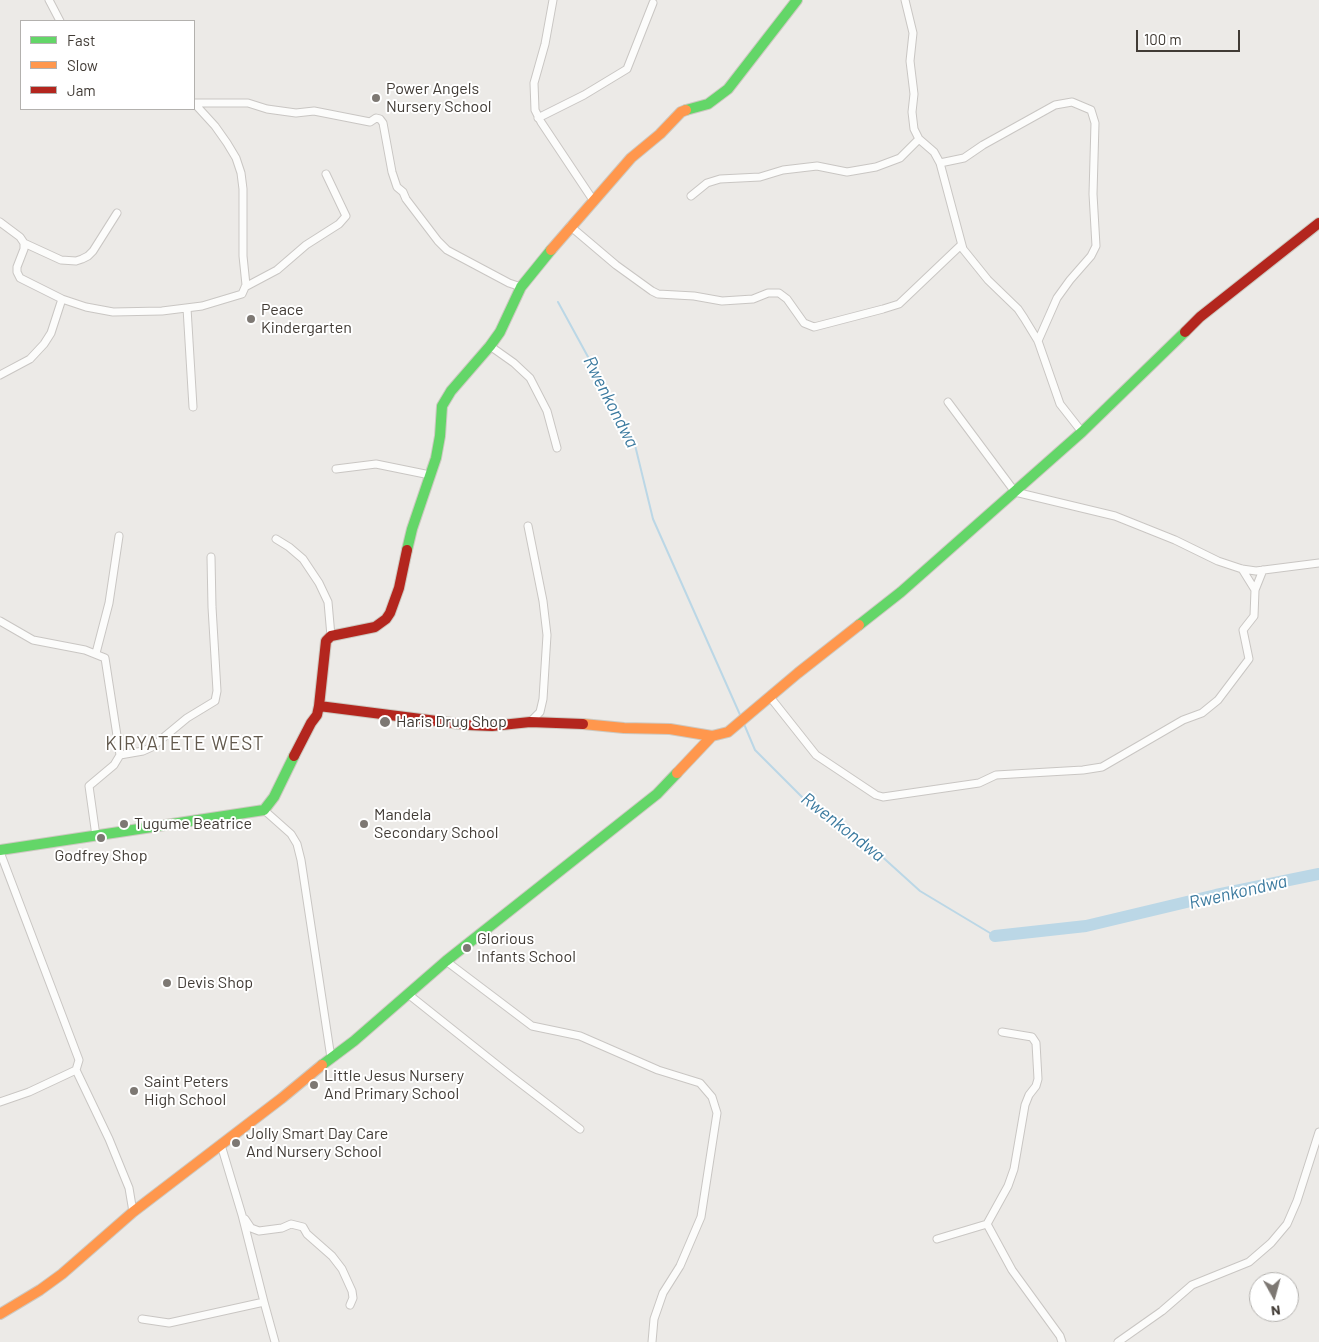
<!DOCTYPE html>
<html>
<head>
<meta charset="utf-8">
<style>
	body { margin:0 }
	#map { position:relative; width:1319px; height:1342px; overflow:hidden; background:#eceae7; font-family:Barlow,sans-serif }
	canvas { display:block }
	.legend { position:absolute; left:20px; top:20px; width:175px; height:90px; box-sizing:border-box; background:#fff; border:1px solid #b3b1ae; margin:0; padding:6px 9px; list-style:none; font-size:15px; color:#413b35 }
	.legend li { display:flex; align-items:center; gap:10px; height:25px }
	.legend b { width:25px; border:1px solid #b3b1ae }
	.north { position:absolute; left:1249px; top:1272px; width:50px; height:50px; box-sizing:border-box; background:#fff; border:1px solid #b3b1ae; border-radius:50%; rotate:173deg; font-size:14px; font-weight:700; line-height:20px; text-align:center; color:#413b35 }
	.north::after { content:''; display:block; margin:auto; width:18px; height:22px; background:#7d7873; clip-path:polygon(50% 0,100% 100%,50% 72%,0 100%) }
	.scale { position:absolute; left:1136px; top:30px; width:104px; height:22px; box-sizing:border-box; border:2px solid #413b35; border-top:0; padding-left:6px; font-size:15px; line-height:18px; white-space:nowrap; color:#413b35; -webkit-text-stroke:4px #fff; paint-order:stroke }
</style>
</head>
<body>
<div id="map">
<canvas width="1319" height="1342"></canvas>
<ul class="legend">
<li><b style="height:6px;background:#63d668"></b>Fast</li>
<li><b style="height:6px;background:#ff974d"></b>Slow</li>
<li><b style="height:6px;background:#b3261e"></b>Jam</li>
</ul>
<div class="north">N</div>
<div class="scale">100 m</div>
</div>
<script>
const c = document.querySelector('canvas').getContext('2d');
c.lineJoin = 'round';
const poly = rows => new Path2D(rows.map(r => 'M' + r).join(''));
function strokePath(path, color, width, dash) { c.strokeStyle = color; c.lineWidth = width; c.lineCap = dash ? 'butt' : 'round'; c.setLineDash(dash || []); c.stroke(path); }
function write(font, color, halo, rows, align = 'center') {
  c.font = font + ' Barlow,sans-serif'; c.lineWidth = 4; c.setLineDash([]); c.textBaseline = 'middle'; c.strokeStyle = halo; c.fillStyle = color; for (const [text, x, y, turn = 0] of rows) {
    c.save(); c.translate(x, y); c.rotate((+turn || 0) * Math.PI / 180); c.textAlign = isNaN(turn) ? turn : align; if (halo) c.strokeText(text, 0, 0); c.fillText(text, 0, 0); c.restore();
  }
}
strokePath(poly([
	[558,302,634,441,653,519,741,717],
	[744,724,755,750,810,805,867,843,920,891,995,936]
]), '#bbd7e6', 2);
strokePath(poly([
	[995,936,1086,926,1216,895,1319,874]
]), '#bbd7e6', 12);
const street = poly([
	[49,0,60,21],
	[553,0,545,44,534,83,535,110,541,122,593,200],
	[905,0,913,33,910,61,914,94,912,112,914,129,919,139,934,152,940,163,963,249,988,280,1018,309,1024,318,1038,341,1060,404,1082,432],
	[194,103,248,103,267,109,296,113,314,111,370,122,376,118,380,119,383,123,392,172,397,187,403,192,406,199,438,241,447,250,509,283,521,287],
	[538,118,584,95,627,69,653,3],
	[940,163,964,158,983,145,1055,105,1072,102,1091,110,1095,123,1093,194,1096,246,1091,256,1070,280,1057,298,1038,341],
	[691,196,707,183,720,179,760,177,783,170,817,166,847,172,876,167,900,158,919,139],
	[0,222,20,237,24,243,24,249,17,267,17,272,20,278,62,299,86,307,113,312,162,311,202,306,242,294,246,285,243,256,243,189,241,173,236,158,227,143,215,126,194,103],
	[570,226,616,265,652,291,658,294,694,296,722,301,753,299,768,293,779,293,787,299,804,323,814,327,883,309,899,304,961,245],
	[24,243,61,260,76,261,82,259,88,256,93,251,117,213],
	[245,287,277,270,306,245,339,224,346,216,326,174],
	[187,308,193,407],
	[490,346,514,363,530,378,547,411,557,448],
	[0,375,30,359,44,344,51,333,62,299],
	[948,402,1015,492,1115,516,1175,540,1218,561,1242,569,1256,571,1319,563],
	[336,469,376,464,430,475],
	[528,526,543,601,547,635,543,699,540,712,530,722],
	[276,539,289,547,303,559,319,583,328,602,331,636],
	[1242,569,1255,590],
	[0,621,33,640,85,650,105,658,120,755,114,765,89,786,96,836],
	[96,653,109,603,119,536],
	[770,697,816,755,876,795,883,797,979,783,996,775,1083,770,1102,767,1183,720,1202,713,1218,700,1249,659,1243,630,1254,616,1255,590,1263,570],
	[120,755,143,751,152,747,187,718,215,701,217,691,212,607,211,557],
	[264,810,291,834,297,844,301,860,331,1058],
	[0,852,79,1060,76,1070,109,1139,129,1188,133,1212],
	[446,961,532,1026,580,1036,658,1070,700,1083,712,1097,717,1113,701,1217,680,1266,663,1293,654,1319,652,1342],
	[408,994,511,1076,580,1129],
	[0,1102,29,1092,76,1070],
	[221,1145,242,1215,264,1302,275,1342],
	[245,1219,251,1228,259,1231,282,1228,291,1224,303,1227,307,1234,332,1256,342,1269,352,1291,353,1298,350,1305],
	[987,1224,1012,1270,1060,1336,1062,1342],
	[937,1239,987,1224,1008,1186,1014,1169,1025,1105,1029,1095,1036,1086,1038,1079,1036,1043,1032,1037,1002,1032],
	[142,1319,169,1323,264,1302],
	[1118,1342,1162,1311,1192,1285,1249,1262,1271,1243,1287,1224,1297,1201,1319,1132]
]);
const fast = poly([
	[686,110,708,104,728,89,797,0],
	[407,550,412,529,436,458,440,436,442,406,451,391,490,346,500,332,521,287,551,250],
	[859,625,901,592,1082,432,1185,332],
	[0,850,264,810,274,797,294,756],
	[322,1065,354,1041,446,961,657,794,677,773]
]);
const slow = poly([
	[551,250,631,158,660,134,681,112,686,110],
	[583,724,624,728,670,729,712,736],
	[677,773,712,736,728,732,798,673,859,625],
	[0,1314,40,1290,62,1274,133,1212,282,1098,322,1065]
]);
const jam = poly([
	[1185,332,1200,317,1319,223],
	[319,706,326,641,331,636,375,627,386,619,390,613,399,588,407,550],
	[294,756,311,723,317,715,319,706,468,725,492,726,530,722,583,724]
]);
strokePath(street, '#c9c6c3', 9);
strokePath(fast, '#cdc9c1', 12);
strokePath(slow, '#cdc9c1', 12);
strokePath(jam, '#cdc9c1', 12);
strokePath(street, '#fcfcfb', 7);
strokePath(fast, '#63d668', 10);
strokePath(slow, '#ff974d', 10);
strokePath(jam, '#b3261e', 10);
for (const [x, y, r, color] of [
	[376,98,5,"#7d7873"],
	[251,319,5,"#7d7873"],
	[385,722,6,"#7d7873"],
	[124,824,5,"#7d7873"],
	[364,824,5,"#7d7873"],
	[101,838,5,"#7d7873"],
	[467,948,5,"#7d7873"],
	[167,983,5,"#7d7873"],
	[314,1085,5,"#7d7873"],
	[134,1091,5,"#7d7873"],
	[236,1143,5,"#7d7873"]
]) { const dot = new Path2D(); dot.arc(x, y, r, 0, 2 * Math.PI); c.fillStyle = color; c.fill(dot); strokePath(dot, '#fff', 2); }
write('16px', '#413b35', '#fff', [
	["Power Angels",386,89],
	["Nursery School",386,107],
	["Peace",261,310],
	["Kindergarten",261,328],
	["Haris Drug Shop",396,722],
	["Mandela",374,815],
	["Secondary School",374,833],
	["Tugume Beatrice",134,824],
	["Godfrey Shop",101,856,"center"],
	["Glorious",477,939],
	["Infants School",477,957],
	["Devis Shop",177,983],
	["Little Jesus Nursery",324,1076],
	["And Primary School",324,1094],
	["Saint Peters",144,1082],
	["High School",144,1100],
	["Jolly Smart Day Care",246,1134],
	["And Nursery School",246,1152]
], 'left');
write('italic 18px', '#3b7a9f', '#fff', [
	["Rwenkondwa",611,402,63],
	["Rwenkondwa",843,827,38],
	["Rwenkondwa",1238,892,-13]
]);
c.letterSpacing = '1px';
write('19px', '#62594d', '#fff', [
	["KIRYATETE WEST",185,744]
]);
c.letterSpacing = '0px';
</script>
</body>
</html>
